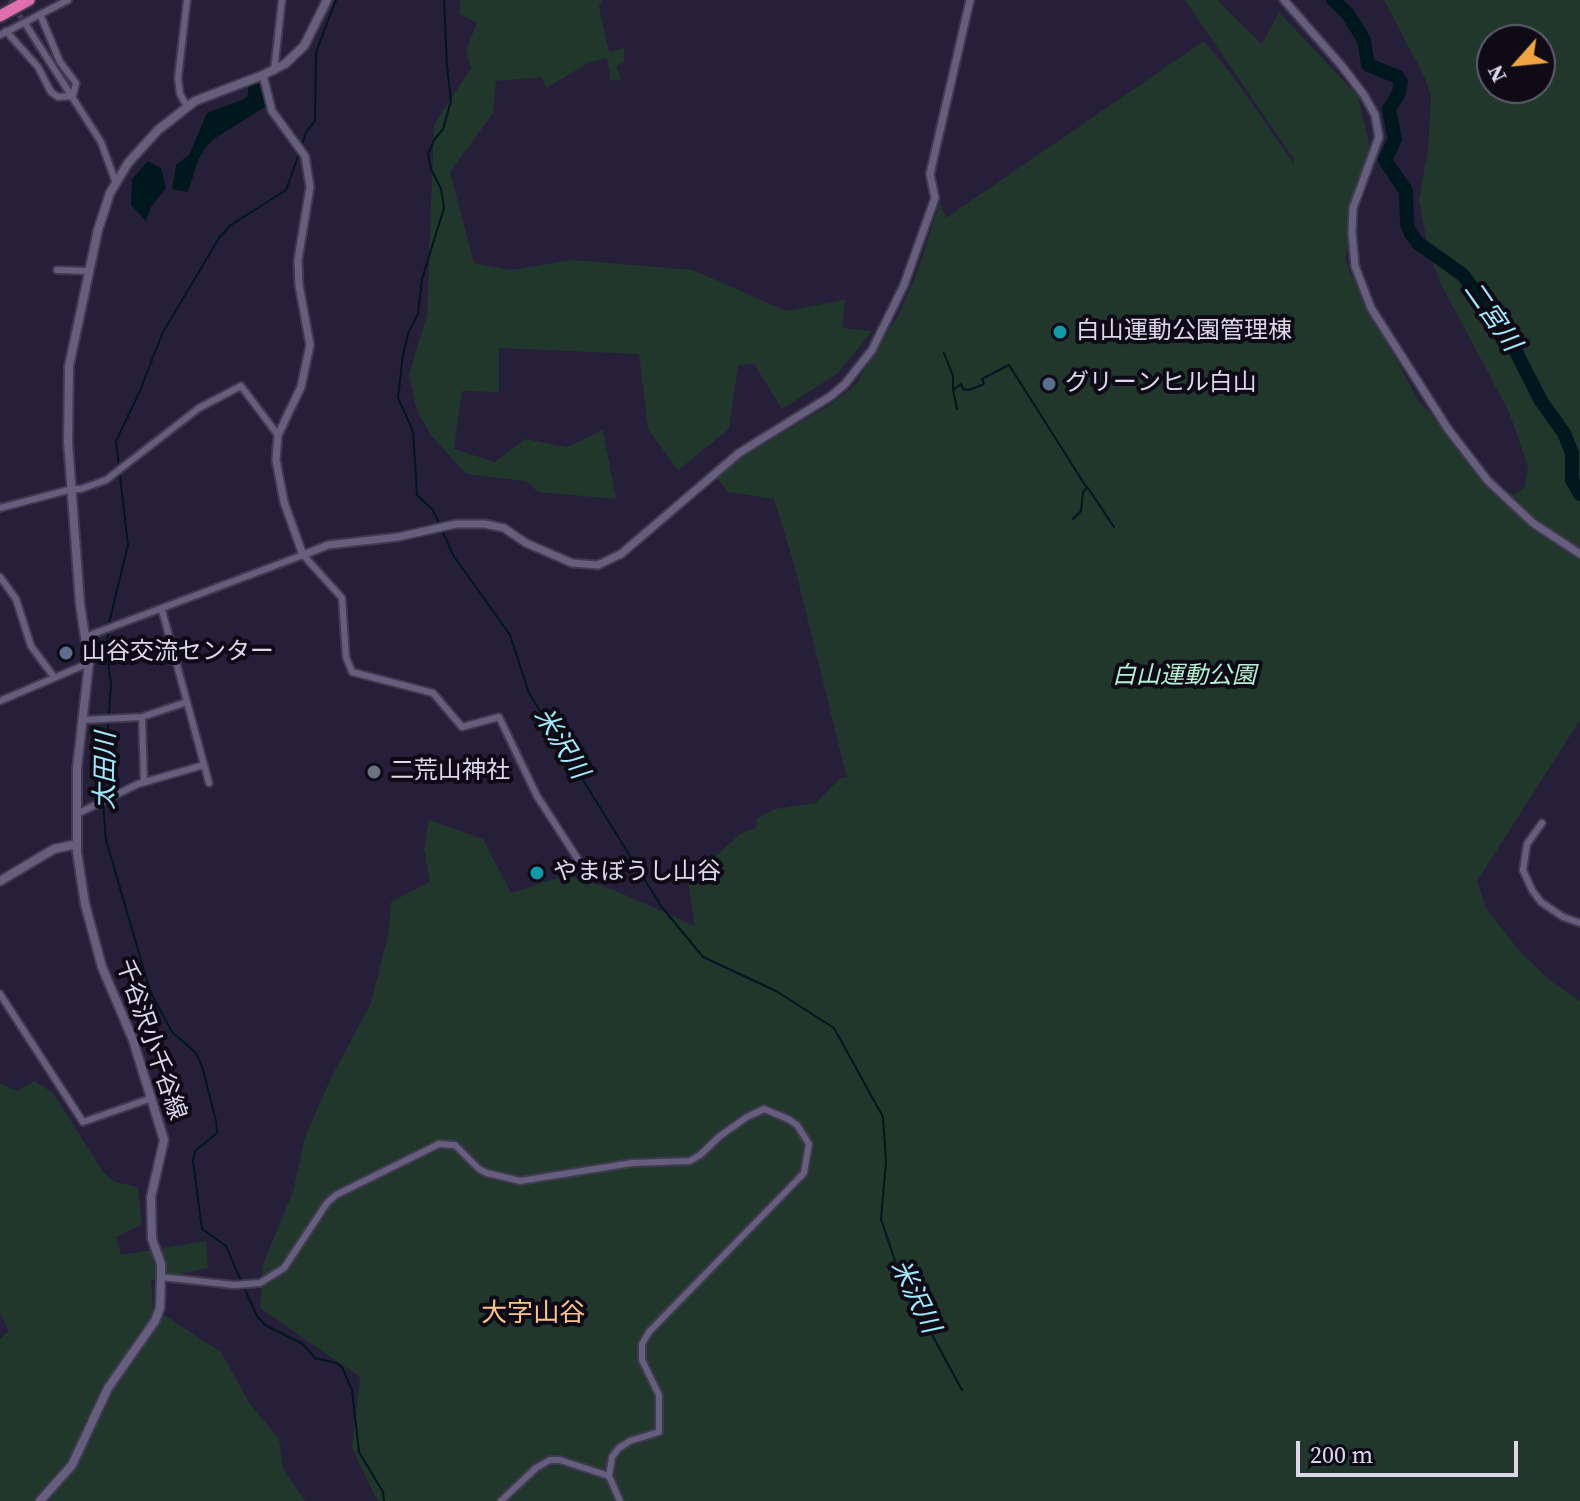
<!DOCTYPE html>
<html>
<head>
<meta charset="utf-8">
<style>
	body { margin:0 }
	#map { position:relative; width:1580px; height:1501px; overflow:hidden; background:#261f39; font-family:"Source Serif 4",serif }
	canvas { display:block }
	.north { position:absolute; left:1476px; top:24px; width:80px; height:80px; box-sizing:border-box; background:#0e0b17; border:2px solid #605d6b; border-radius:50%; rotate:243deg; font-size:22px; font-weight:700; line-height:32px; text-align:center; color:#dcd8ea }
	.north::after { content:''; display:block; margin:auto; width:28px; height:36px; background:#f1a540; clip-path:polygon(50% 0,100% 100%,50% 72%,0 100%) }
	.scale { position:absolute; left:1296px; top:1441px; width:222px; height:36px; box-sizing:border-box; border:4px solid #dcd8ea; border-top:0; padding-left:10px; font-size:24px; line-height:28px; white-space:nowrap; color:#dcd8ea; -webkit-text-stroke:6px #0e0b17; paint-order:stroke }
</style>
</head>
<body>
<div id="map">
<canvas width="1580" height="1501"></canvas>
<div class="north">N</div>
<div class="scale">200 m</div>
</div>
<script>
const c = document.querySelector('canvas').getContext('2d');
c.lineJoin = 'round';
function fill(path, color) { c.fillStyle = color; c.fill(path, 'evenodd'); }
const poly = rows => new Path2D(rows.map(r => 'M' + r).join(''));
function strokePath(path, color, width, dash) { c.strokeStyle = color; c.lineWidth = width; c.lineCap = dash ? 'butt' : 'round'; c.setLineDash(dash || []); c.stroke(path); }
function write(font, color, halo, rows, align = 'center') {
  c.font = font + ' "Source Serif 4","Noto Sans JP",serif'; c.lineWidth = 8; c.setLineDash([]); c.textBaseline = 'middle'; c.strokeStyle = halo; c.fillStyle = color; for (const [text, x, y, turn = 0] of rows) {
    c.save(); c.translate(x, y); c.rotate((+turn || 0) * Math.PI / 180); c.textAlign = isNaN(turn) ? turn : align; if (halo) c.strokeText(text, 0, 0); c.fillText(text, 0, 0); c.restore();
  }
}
fill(poly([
	[460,0,602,0,599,7,609,52,624,48,624,62,616,66,621,79,611,81,607,58,590,62,546,88,542,77,496,81,493,113,450,172,474,263,510,270,573,260,693,270,786,311,845,300,842,328,872,331,838,373,782,409,754,364,738,365,729,429,678,470,648,429,639,354,499,348,499,392,462,391,454,449,495,462,525,439,567,447,603,430,616,499,538,492,526,481,466,474,431,435,417,411,409,375,427,315,434,125,471,68,466,50,477,23,460,14],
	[1185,0,1220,0,1219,2,1262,44,1279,12,1358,96,1371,153,1345,258,1350,272,1418,400,1478,464,1503,489,1514,495,1525,487,1528,466,1509,412,1441,284,1428,249,1419,200,1428,150,1431,96,1425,78,1384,0,1580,0,1580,720,1477,881,1486,908,1520,952,1551,981,1580,1001,1580,1501,380,1501,375,1496,352,1448,360,1377,260,1308,263,1264,293,1192,305,1137,331,1078,371,1003,388,935,391,902,430,882,424,849,429,820,483,839,511,893,566,875,614,890,695,926,687,875,707,864,741,833,756,828,757,819,775,809,816,803,840,778,847,778,794,564,774,499,728,492,716,477,741,457,830,405,855,385,899,314,919,267,940,202,946,218,1204,41,1235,79,1294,164,1293,158],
	[1492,40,1540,40,1540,88,1492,88],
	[35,1081,54,1094,103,1172,115,1182,138,1187,142,1224,116,1237,121,1255,206,1241,208,1268,151,1280,153,1308,221,1352,250,1404,279,1439,283,1469,305,1501,0,1501,0,1339,9,1331,0,1313,0,1083,17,1091]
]), '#21372c');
fill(poly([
	[261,83,265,107,215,138,205,148,198,160,188,192,172,189,176,165,189,155,207,113,242,100,248,95,248,86],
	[148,161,161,168,166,188,151,207,146,221,131,205,132,179]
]), '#00171d');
strokePath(poly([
	[301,148,306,132,315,121,316,52,336,0],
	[944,353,953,376,953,390,957,409],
	[953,390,961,384,963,389,968,390,977,387,984,384,982,379,1009,365,1087,488,1083,492,1081,511,1073,519],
	[1088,488,1114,527],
	[440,525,433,510,417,495,413,431,398,398,403,354,409,331,418,314,422,279,444,208,441,189,431,169,428,154,434,140,443,129,451,101,447,66,444,0],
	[442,530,453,555,510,635,529,693,661,906,703,957,776,991,834,1028,883,1117,886,1162,881,1219,900,1276,962,1390],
	[103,798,111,684,106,648,110,619,128,545,116,441,140,391,162,334,219,238,231,225,286,190,299,154],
	[103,804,106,840,150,991,172,1032,195,1052,202,1066,216,1121,217,1133,195,1151,193,1161,202,1229,226,1246,241,1281],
	[244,1287,257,1316,265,1325,303,1344,315,1358,336,1363,342,1367,352,1390,359,1452,383,1492,384,1501]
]), '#00171d', 2);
strokePath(poly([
	[1333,0,1348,14,1364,40,1368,65,1398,77,1401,82,1399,93,1389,109,1395,139,1385,160,1406,191,1407,224,1411,234,1418,243,1463,275,1471,286,1492,328,1513,346,1541,401,1564,433,1572,453,1572,480,1580,494]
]), '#00171d', 14);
strokePath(poly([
	[10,0,25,24]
]), '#413b54', 6, [6, 3]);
const minor = poly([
	[187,0,178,78,180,94,187,106],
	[40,14,60,62,76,83,73,96],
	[26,25,101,142,116,183],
	[6,31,38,67,51,92,58,97,73,96],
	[0,35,68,0],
	[274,71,282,0],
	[57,270,89,271],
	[0,508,72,489,81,489,106,480,199,408,241,386,278,435],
	[0,577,16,599,31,646,54,677],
	[162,610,209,783],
	[85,637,303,555,342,598,346,657,352,672,433,693,462,727,499,717,537,796,583,867],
	[0,701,89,663],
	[83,720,142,717],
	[144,782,142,717,187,702],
	[77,814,138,784,204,765],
	[1542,823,1527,844,1523,870,1532,890,1541,902,1563,917,1580,923],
	[0,994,83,1122,152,1098],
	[161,1277,234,1285,260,1283,284,1268,327,1203,336,1195,439,1144,455,1145,479,1169,487,1173,520,1181,632,1163,690,1161,700,1155,720,1136,747,1117,764,1109,788,1119,797,1125,809,1144,804,1173,649,1332,642,1344,642,1360,659,1395,659,1432,630,1441,619,1448,612,1457,609,1476,620,1501],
	[501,1501,536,1468,550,1460,560,1460,609,1476]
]);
const tertiary = poly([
	[1284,0,1341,65,1364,95,1375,115,1379,137,1353,208,1352,233,1355,266,1371,308,1448,429,1488,481,1533,523,1580,554],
	[263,75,272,111,305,156,310,187,298,260,299,285,310,345,301,387,278,435,276,460,284,502,303,555,328,545,398,537,456,524,485,524,504,528,526,543,572,563,598,565,621,554,739,453,831,396,845,384,872,350,904,285,935,198,930,174,970,0]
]);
const secondary = poly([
	[0,881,54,849,77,844],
	[40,1501,72,1465,108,1388,155,1321,160,1308,161,1277,161,1264,152,1239,151,1197,164,1140,133,1040,102,967,85,904,77,852,77,768,89,663,80,604,68,442,69,366,98,230,110,193,128,163,158,130,195,101,263,75,285,64,304,46,327,0]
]);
const motorway = poly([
	[0,16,29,0]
]);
strokePath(minor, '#403a50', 10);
strokePath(tertiary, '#403a50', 11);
strokePath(secondary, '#403a50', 12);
strokePath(motorway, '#403a50', 15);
strokePath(minor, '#655e7d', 6);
strokePath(tertiary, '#655e7d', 7);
strokePath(secondary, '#655e7d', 8);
strokePath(motorway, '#de6eae', 11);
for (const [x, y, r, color] of [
	[1060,332,8,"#0f9aa8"],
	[1049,384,8,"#5c6f8a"],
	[66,653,8,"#5c6f8a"],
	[374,772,8,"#6b7280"],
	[537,873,8,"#0f9aa8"]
]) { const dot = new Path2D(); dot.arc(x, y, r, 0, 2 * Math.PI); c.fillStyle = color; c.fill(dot); strokePath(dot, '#0e0b17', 3); }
write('24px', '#dcd8ea', '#0e0b17', [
	["白山運動公園管理棟",1076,332],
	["グリーンヒル白山",1065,384],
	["山谷交流センター",82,653],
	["二荒山神社",390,772],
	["やまぼうし山谷",553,873]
], 'left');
write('italic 24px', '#b4f0d2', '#0e0b17', [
	["白山運動公園",1184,677]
]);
write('24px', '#dcd8ea', '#0e0b17', [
	["千谷沢小千谷線",150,1040,71]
]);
write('italic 26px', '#a1e9f9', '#0e0b17', [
	["二宮川",1491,317,55],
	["米沢川",560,744,58],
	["太田川",107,771,-89],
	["米沢川",914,1297,64]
]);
write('26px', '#fbc587', '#0e0b17', [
	["大字山谷",533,1314]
]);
</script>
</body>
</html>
